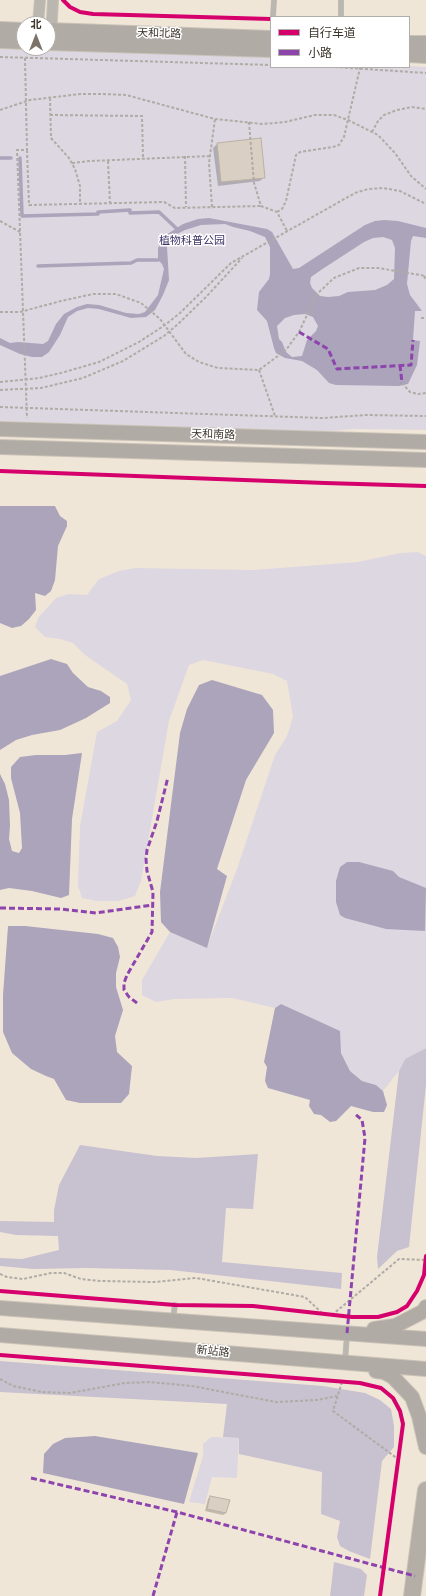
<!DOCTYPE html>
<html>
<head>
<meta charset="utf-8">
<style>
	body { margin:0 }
	#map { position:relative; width:426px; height:1596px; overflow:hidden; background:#f0e6d8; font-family:"Nunito Sans","Noto Sans SC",sans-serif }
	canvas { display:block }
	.legend { position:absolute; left:270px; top:16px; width:140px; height:52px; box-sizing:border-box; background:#fff; border:1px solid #b1aeaa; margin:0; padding:5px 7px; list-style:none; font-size:12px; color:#3c352b }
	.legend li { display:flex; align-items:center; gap:8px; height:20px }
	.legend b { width:20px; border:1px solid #b1aeaa }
	.north { position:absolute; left:16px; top:16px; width:40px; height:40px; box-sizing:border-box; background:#fff; border:1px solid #b1aeaa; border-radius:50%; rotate:0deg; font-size:11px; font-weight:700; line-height:16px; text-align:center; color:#3c352b }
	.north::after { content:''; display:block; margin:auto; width:14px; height:18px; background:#7b7368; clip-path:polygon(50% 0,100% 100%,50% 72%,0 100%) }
</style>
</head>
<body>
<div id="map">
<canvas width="426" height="1596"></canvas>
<ul class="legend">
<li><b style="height:5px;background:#d6006c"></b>自行车道</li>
<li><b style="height:5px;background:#8e44ad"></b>小路</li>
</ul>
<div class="north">北</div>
</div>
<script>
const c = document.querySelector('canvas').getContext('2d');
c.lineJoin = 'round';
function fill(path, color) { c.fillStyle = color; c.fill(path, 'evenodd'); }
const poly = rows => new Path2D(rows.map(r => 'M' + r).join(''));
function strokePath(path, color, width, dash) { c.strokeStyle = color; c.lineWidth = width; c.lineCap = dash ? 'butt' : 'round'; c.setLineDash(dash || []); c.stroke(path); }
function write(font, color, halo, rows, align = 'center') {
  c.font = font + ' "Nunito Sans","Noto Sans SC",sans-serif'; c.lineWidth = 3; c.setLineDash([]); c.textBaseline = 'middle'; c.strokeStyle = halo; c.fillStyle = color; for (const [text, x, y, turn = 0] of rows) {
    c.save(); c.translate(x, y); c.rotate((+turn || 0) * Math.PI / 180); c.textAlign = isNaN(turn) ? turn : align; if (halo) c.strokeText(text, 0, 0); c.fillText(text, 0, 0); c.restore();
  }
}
fill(poly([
	[0,49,271,57,271,67,409,67,409,66,426,67,426,430,353,429,323,432,0,421],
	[418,552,426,556,426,1048,405,1059,399,1071,383,1091,376,1085,362,1081,350,1071,341,1053,281,1004,275,1008,232,998,174,999,156,1002,142,995,142,980,170,932,207,947,237,869,275,755,287,736,293,717,287,681,273,674,203,660,189,665,169,721,141,881,135,896,119,901,97,901,82,898,78,886,80,826,97,732,117,721,131,700,127,684,85,655,73,643,60,639,45,637,35,627,38,618,56,598,69,594,87,595,99,579,119,571,135,568,253,570,358,562,400,553],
	[211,1437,239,1438,237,1478,212,1477,205,1504,189,1502,203,1456,203,1444]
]), '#ddd7e1');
fill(poly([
	[426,1048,426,1085,409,1247,397,1251,378,1269,377,1257,399,1071,405,1059],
	[80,1145,157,1156,196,1158,258,1154,253,1209,226,1208,222,1262,342,1273,341,1289,171,1270,86,1268,33,1269,0,1266,0,1258,22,1259,59,1250,58,1236,16,1235,0,1232,0,1221,54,1222,54,1210,59,1185],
	[0,1361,323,1386,365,1393,380,1400,391,1409,394,1426,394,1447,382,1461,370,1559,349,1551,340,1546,337,1537,340,1521,321,1514,322,1472,239,1454,239,1438,223,1437,227,1404,0,1392],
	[334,1562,361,1569,367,1575,364,1596,330,1596]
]), '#c8c1d0');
fill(poly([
	[209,218,267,229,272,232,293,269,299,268,365,225,375,221,384,220,398,221,426,228,426,238,413,236,411,241,407,284,410,295,422,311,415,311,413,340,420,341,417,365,408,384,399,386,336,385,329,383,317,370,302,361,285,358,276,353,274,348,267,321,257,310,259,292,269,279,270,274,270,247,265,237,250,231,233,227,225,224,201,225,185,230,173,236,167,247,169,280,163,295,155,310,146,317,131,318,99,309,88,308,77,311,68,317,60,335,49,352,42,357,32,357,20,354,0,345,0,338,10,343,18,342,43,344,48,341,56,324,64,314,77,307,87,304,99,305,126,313,139,314,145,312,158,295,164,269,162,264,158,260,158,248,166,235,183,224,198,219],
	[383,237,392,240,395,248,394,279,387,285,375,290,348,292,339,296,328,297,320,296,312,288,310,283,311,277,321,270,364,242,373,238],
	[305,314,313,317,318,326,316,331,307,340,302,356,292,357,286,352,282,342,279,339,277,326,285,318,294,315],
	[0,506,55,506,60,516,67,521,67,526,58,546,55,580,51,591,45,596,35,593,36,610,29,619,21,626,12,628,0,623],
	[51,659,67,664,73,673,88,687,101,691,110,697,110,703,86,718,60,730,32,735,16,740,0,750,0,676],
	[212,680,262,695,273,710,274,733,246,780,217,869,227,876,207,948,170,932,161,922,160,892,180,733,187,709,199,685],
	[82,753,72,819,69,895,61,898,32,891,9,888,0,890,0,774,5,784,9,800,10,826,9,839,12,851,19,853,22,848,20,813,11,778,11,767,20,757,36,755,65,755],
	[347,862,359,862,393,871,399,877,426,888,425,931,386,929,345,918,340,915,336,902,336,881,340,867],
	[8,926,25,926,98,934,113,938,118,947,120,957,116,973,116,987,123,1010,115,1036,117,1052,132,1066,129,1094,121,1103,80,1103,66,1100,54,1079,46,1076,31,1069,12,1053,3,1032,3,995],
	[281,1004,340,1031,341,1053,350,1071,362,1081,376,1085,383,1091,387,1105,384,1112,373,1112,351,1106,336,1121,330,1122,321,1115,314,1114,309,1106,310,1100,268,1088,265,1081,267,1067,264,1062,275,1008],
	[95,1436,198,1453,184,1504,43,1473,44,1454,53,1444,65,1438]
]), '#aba4bb');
fill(poly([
	[217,144,264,177,260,181,218,186,213,148],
	[210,1497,228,1501,226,1513,223,1515,205,1511,208,1499]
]), '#0003');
strokePath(poly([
	[0,158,11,158],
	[20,158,22,216,98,214,98,212,130,210,130,213,159,212,176,228],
	[38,266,131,263,137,260,158,260]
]), '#aba4bb', 3.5);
const building = poly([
	[261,138,265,178,221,182,217,143,261,138],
	[210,1496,230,1500,226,1513,207,1509,210,1496]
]);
fill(building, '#d9cfc2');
strokePath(building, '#bab2a6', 1);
const lane = poly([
	[273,17,274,0],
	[341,17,341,0],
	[173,1319,175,1305],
	[345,1362,347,1334]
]);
const street = poly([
	[38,24,40,0],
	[51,37,53,0]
]);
const secondary = poly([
	[0,29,24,30],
	[48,30,271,38],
	[0,41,24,42],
	[48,43,271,50],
	[409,43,426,43],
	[409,55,426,56],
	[0,429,426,442],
	[0,447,426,460],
	[0,1308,426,1339],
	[374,1329,395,1326,424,1311,426,1307],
	[0,1335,426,1369],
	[376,1371,384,1372,393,1377,412,1397,419,1416,426,1447]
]);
const primary = poly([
	[412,1596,426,1490]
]);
strokePath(lane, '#cac2b7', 6);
strokePath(street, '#cac2b7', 12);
strokePath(secondary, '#cac2b7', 16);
strokePath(primary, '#cac2b7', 18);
strokePath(poly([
	[0,57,271,65],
	[25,58,27,150,17,150,27,418],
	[335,67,426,73],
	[50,98,51,138,69,158,75,169,80,186,80,204],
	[0,110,30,100,80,94,103,94,126,95,215,119,263,124,285,122,315,115,334,115,348,120,378,135,395,153,411,176,426,189],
	[50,115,142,116,143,158],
	[249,122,254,183,261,206,277,212,287,231],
	[372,132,378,121,384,115,397,110,412,107,426,109],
	[27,150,29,205,164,202,175,208,261,206],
	[185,156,186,207],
	[108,161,110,203],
	[72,163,90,161,210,156],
	[212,207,209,163,215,119],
	[277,212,282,209,286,201,296,155,300,152,333,147,339,145,344,137,360,68],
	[0,221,20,232],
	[424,276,426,280],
	[0,312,20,312,61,301,93,294,116,294,141,303,160,319,186,354,199,362,218,368,259,370,286,350,299,332,317,294,334,278,359,268,378,268,426,276],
	[421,318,426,318],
	[259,370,275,416],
	[0,382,39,378,61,373,99,362,139,342,165,325,180,313,231,263,355,193,368,189,383,188,400,191,426,204],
	[402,383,410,392,418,394,426,393],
	[0,390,41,388,83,378,123,361,164,336,178,324,206,297,242,258],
	[0,407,323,418,366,415,426,416],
	[0,1274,7,1277,23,1279,51,1273,64,1273,81,1279,101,1281,154,1282,196,1278,305,1297,322,1313],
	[332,1315,399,1259,426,1260],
	[0,1379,13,1386,42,1392,70,1393,125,1383,150,1382,192,1386,276,1402,317,1400,337,1396],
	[342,1382,333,1411,398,1459]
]), '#afaba5', 2, [3, 2]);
strokePath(lane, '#bab6b0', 5);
strokePath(street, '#bab6b0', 10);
strokePath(secondary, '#b0aba5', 14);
strokePath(primary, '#b4aea6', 16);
strokePath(poly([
	[299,332,328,349,337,369,411,365,413,340],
	[400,365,402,383],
	[0,908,60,909,96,913,152,905],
	[137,1003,129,997,124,990,124,983,127,975,152,932,153,892,147,871,146,859,147,850,157,821,168,777],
	[347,1333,365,1138,362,1120,354,1113],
	[31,1478,177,1512,415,1576],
	[153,1596,177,1512]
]), '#8e44ad', 3, [6, 3]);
strokePath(poly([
	[63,0,70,7,80,12,93,14,271,19],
	[0,471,325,483,426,486],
	[0,1291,175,1305,253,1306,352,1317,378,1317,397,1312,407,1306,417,1291,424,1275,426,1256],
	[0,1355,360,1383,381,1388,393,1398,400,1411,403,1424,380,1596]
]), '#d6006c', 4);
write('11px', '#3c352b', '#fff', [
	["天和北路",159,34,2],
	["天和南路",213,435,2],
	["新站路",213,1352,5]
]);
write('11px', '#3d3366', '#fff', [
	["植物科普公园",192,241]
]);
</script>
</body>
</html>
